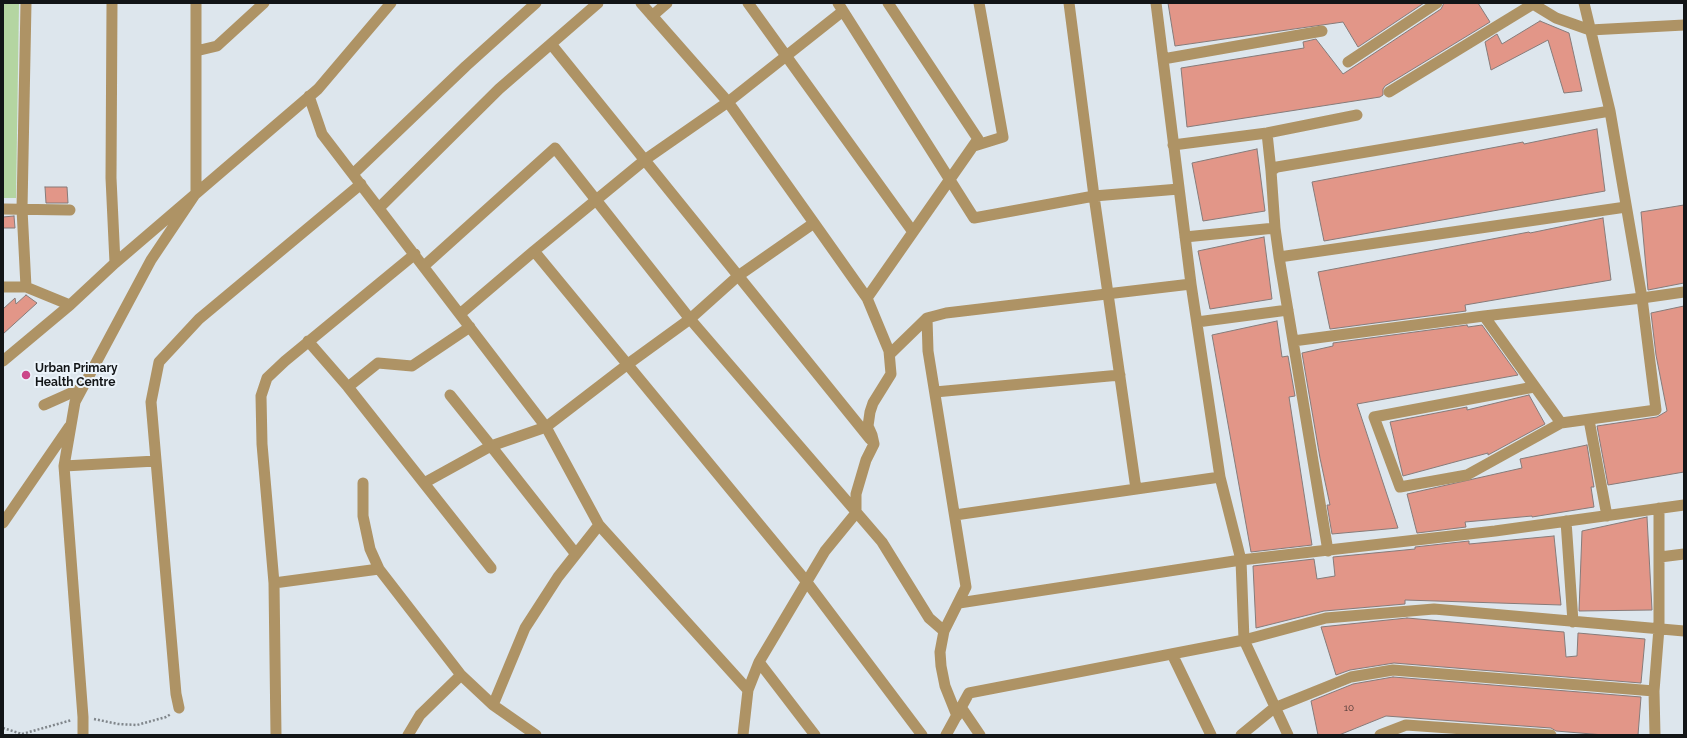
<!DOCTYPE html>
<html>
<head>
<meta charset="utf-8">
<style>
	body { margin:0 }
	#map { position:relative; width:1687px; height:738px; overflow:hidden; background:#dde6ed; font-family:Raleway,sans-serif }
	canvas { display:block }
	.frame { position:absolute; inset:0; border:4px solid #121517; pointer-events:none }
</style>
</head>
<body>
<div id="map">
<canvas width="1687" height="738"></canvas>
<div class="frame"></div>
</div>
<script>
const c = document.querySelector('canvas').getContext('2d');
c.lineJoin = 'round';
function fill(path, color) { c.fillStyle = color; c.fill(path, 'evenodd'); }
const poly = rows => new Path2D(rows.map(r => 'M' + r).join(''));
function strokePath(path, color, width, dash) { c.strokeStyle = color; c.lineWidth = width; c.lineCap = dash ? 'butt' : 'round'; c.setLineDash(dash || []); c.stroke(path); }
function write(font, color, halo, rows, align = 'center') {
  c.font = font + ' Raleway,sans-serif'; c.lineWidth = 4; c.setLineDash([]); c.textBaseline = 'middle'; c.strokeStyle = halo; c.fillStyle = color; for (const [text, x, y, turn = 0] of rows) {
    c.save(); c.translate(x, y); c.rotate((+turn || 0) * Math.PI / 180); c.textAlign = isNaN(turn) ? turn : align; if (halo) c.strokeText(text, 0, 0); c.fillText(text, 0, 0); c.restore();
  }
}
fill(poly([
	[3,3,19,3,16,198,3,198]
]), '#b4d5a1');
const building = poly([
	[1168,3,1424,3,1358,47,1343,22,1175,46,1168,3],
	[1444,3,1478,3,1490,22,1385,86,1383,89,1383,95,1380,97,1187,127,1181,68,1304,48,1303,42,1316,39,1343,74,1441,9,1444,3],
	[1540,21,1569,33,1582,91,1564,93,1548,40,1491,70,1485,42,1497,34,1502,44,1540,21],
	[1597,129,1605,191,1324,241,1312,182,1523,142,1524,144,1597,129],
	[1257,149,1265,211,1203,221,1192,163,1257,149],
	[45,187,67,187,68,203,46,203,45,187],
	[1684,205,1684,283,1648,290,1641,212,1684,205],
	[14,216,15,228,3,228,3,217,14,216],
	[1603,218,1611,280,1465,305,1466,311,1330,329,1318,272,1529,232,1530,233,1603,218],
	[1264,237,1272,299,1210,309,1198,251,1264,237],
	[26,295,37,303,3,334,3,309,15,298,16,304,26,295],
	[1684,306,1684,472,1608,485,1597,426,1657,417,1667,411,1656,355,1651,313,1684,306],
	[1277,321,1282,357,1288,356,1295,396,1289,397,1312,545,1251,552,1212,335,1277,321],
	[1467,325,1468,327,1482,325,1518,375,1357,404,1398,528,1332,534,1327,505,1330,505,1320,458,1302,353,1333,346,1333,343,1467,325],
	[1529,395,1545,424,1488,455,1488,453,1403,476,1390,422,1467,407,1467,410,1529,395],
	[1587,445,1594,487,1591,487,1594,507,1532,517,1532,516,1465,522,1466,527,1417,533,1407,494,1522,468,1520,459,1587,445],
	[1647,517,1652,610,1579,611,1582,531,1647,517],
	[1554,536,1561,605,1405,600,1405,604,1324,611,1256,628,1253,566,1314,559,1317,579,1335,576,1333,557,1415,549,1415,547,1469,541,1469,544,1554,536],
	[1407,618,1564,632,1566,657,1577,656,1578,633,1645,639,1641,683,1394,663,1350,670,1336,675,1321,627,1407,618],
	[1393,677,1641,697,1638,735,1604,735,1556,731,1551,728,1386,716,1339,735,1318,735,1311,701,1353,684,1393,677]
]);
fill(building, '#e29688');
strokePath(building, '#867b79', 1);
strokePath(poly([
	[94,719,118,724,137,725,166,717,171,714],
	[3,728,22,734,72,720]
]), '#80868b', 2.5, [2, 2]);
strokePath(poly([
	[26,3,22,209,26,287,70,305],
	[112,3,111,178,115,263],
	[641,3,728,102,814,223],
	[748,3,913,232],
	[838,3,843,11,728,102,646,159,534,251,806,581,922,735],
	[1156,3,1191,284],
	[1584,3,1610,111,1642,298,1684,292],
	[843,11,974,218,1094,196,1069,3],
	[652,16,667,3],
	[551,44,870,439],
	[196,51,217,46,264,3],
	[1163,59,1322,31],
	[1348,62,1437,3],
	[1389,92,1533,4,1556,18,1590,30,1684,25],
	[309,96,322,134,546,427,599,525,748,690,743,735],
	[1267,133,1271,171],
	[1173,145,1267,133,1357,115],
	[974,146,1003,137,979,3],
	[353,174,466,66,536,3],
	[379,208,499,89,598,3],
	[3,209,70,210],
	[1275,228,1271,171,1277,167,1610,111],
	[1185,237,1275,228,1279,257],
	[424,266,555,148,690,319,882,542,929,618,944,631],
	[3,287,26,287],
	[867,298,978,139,888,3],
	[460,314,534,251],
	[1484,316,1642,298,1656,410,1561,423],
	[1197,322,1288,310],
	[470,327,412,366,378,363,348,387,491,568],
	[308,341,348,387],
	[1293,341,1484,316,1561,423,1467,475,1400,487,1374,417,1534,387],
	[890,354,927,318],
	[3,361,70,305,115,263,318,89,391,3],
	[935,392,1120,375],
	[44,405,82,388],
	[1589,420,1607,516],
	[64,466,156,461],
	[363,483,363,516,370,549,379,569],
	[424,483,491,446,450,395],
	[1136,489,1094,196,1179,189],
	[955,515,1220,477],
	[1566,521,1573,622],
	[3,523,69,427],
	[1328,551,1279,257,1626,207],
	[575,553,491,446,546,427,628,364,690,319,738,276,814,223,867,298,889,351,891,374,873,403,870,412,868,426,872,435,874,444,866,460,856,494,856,513,825,551,759,662],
	[1660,557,1684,554],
	[274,583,379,569,461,675,493,705,525,628,558,577,599,525],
	[959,603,1241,560,1495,531,1684,505],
	[1172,654,1211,735],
	[748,690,759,662,815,735],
	[493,705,536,735],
	[961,707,980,735],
	[179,708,176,694,151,402,159,362,199,319,361,184],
	[957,716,945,686,941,666,940,652,944,631,966,587,928,351,927,318,946,313,1191,284,1220,477,1241,560,1244,640,1288,735],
	[83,735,83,717,64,466,75,402,151,260,196,193,196,3],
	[276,735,274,583,262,444,261,396,267,378,285,361,415,254],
	[408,735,420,715,461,675],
	[946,735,969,693,1244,640,1326,618,1434,609,1684,631],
	[1241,735,1274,708,1351,677,1393,670,1654,691],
	[1380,735,1406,725,1551,735],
	[1655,735,1654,691,1659,628,1659,508]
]), '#ae9365', 11);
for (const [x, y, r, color] of [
	[26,375,5,"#cb4689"]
]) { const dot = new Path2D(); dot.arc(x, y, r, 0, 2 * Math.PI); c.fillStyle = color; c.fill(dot); strokePath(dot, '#ebf3fa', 1.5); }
write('10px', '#463533', null, [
	["10",1349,708]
]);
write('bold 12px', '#121517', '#ebf3fa', [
	["Urban Primary",35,368],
	["Health Centre",35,382]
], 'left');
</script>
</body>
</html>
